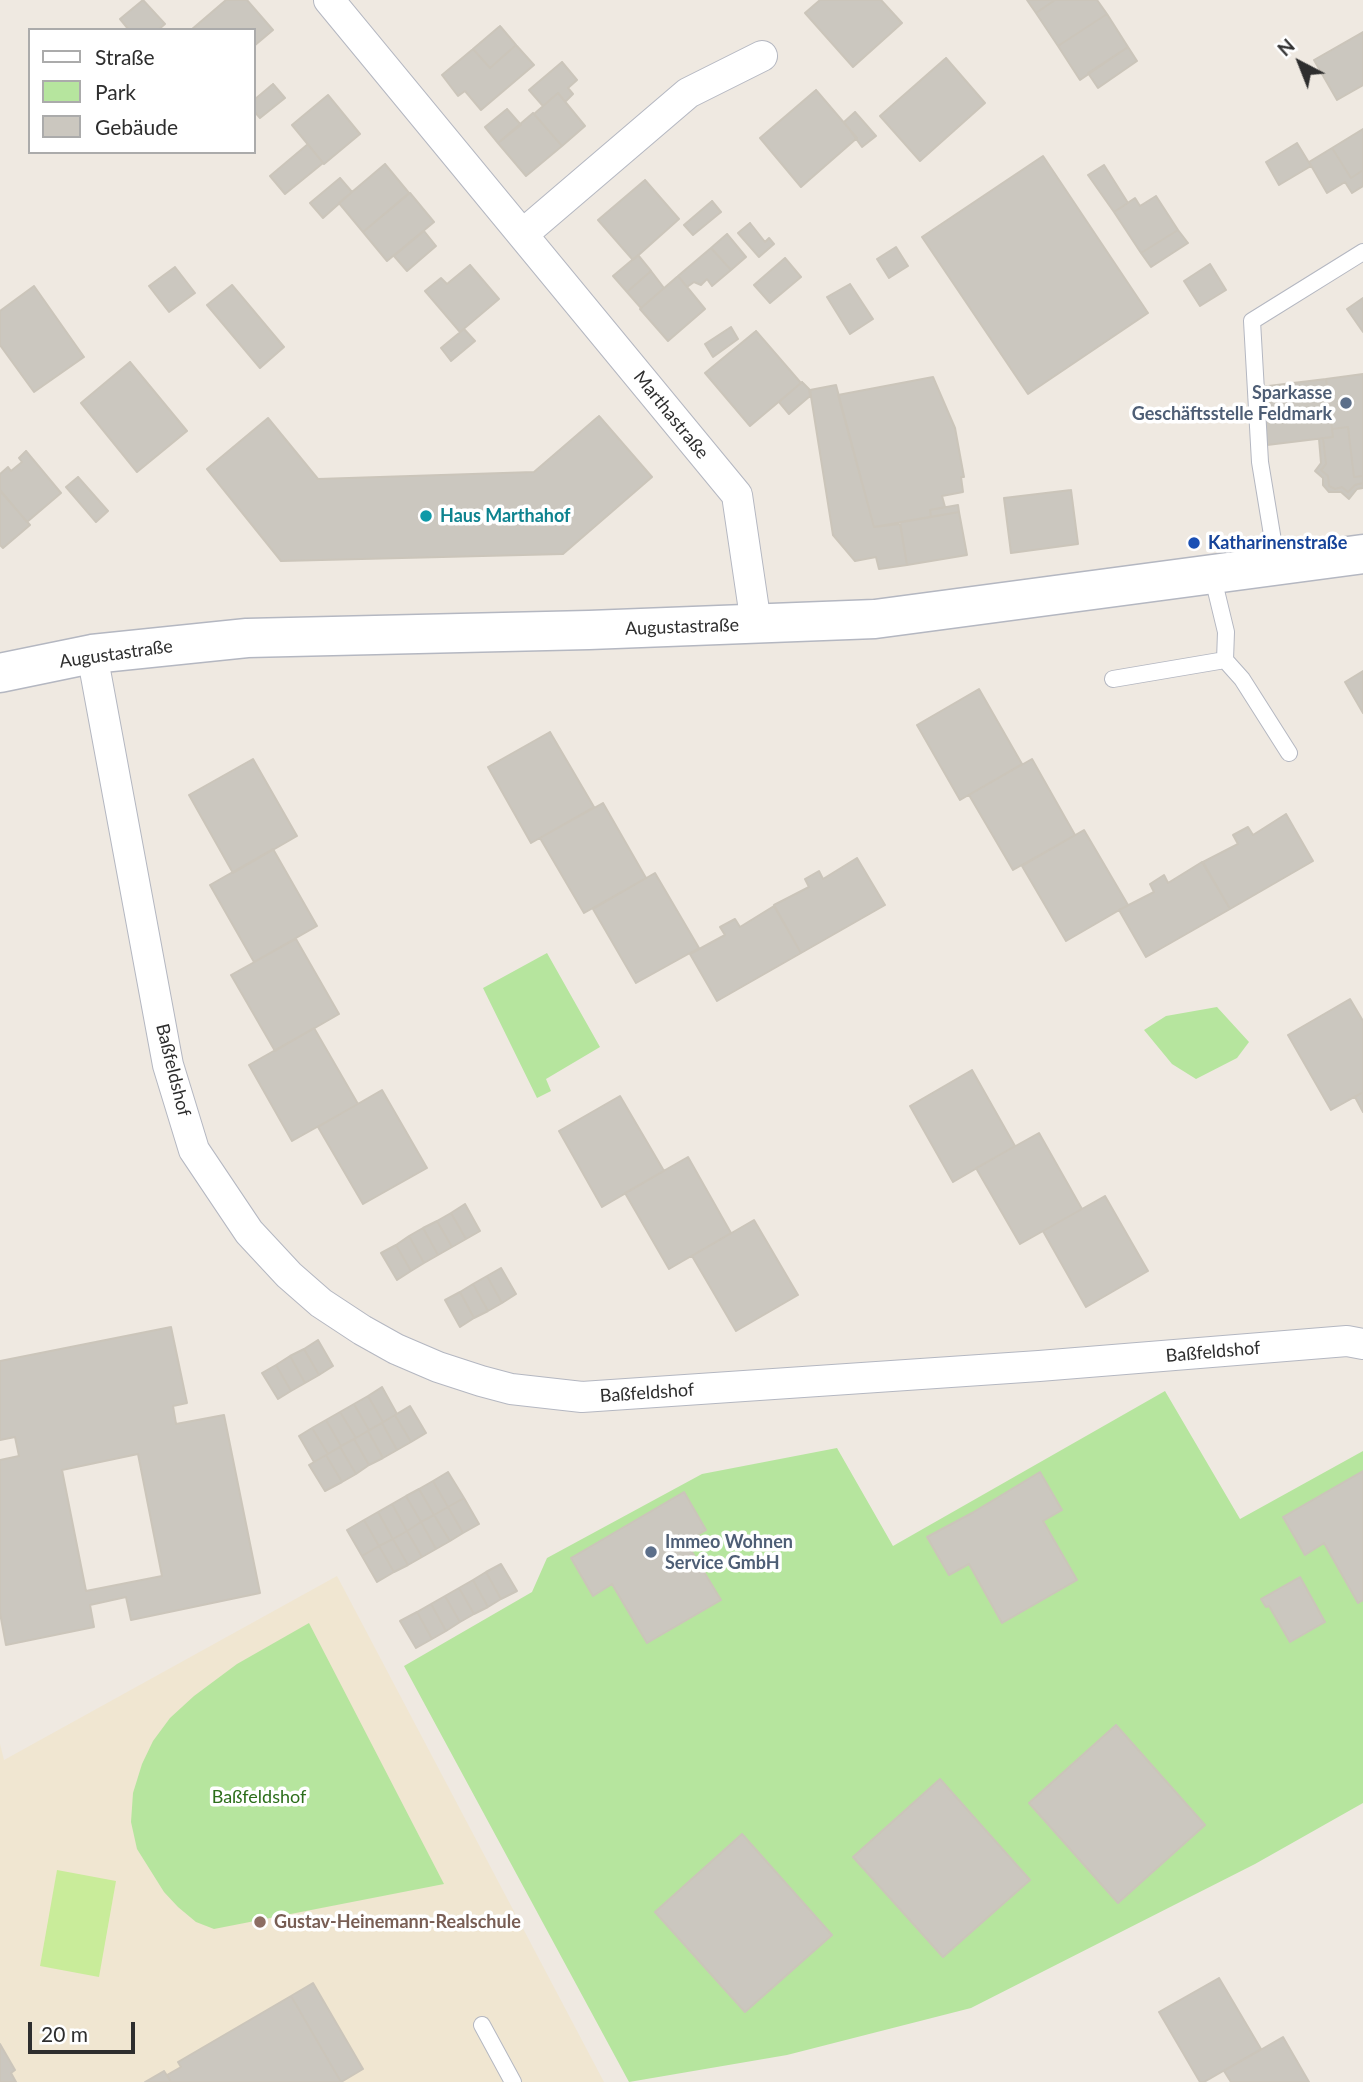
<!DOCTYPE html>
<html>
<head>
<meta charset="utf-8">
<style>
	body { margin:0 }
	#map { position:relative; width:1363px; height:2082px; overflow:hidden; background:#efe9e1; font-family:Lato,sans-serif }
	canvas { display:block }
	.legend { position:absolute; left:28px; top:28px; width:228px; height:126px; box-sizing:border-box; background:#fff; border:2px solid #ababab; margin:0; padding:9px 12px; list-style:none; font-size:21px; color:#2e2e2e }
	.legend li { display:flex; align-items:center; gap:14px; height:35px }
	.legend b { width:35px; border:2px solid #ababab }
	.north { position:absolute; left:1265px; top:28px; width:70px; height:70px; -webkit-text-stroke:5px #fff; paint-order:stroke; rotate:318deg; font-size:19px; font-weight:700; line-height:28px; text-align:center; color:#2e2e2e }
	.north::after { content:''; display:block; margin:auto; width:24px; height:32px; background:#2e2e2e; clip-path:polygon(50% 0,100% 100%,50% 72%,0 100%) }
	.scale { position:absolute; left:28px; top:2022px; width:107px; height:32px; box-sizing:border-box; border:4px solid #2e2e2e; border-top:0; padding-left:9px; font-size:21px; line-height:24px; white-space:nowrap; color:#2e2e2e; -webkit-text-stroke:5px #fff; paint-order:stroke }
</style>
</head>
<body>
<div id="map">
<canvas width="1363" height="2082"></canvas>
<ul class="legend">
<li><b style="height:9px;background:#fff"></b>Straße</li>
<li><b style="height:19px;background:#b6e59e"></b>Park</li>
<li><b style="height:19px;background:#cbc7bf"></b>Gebäude</li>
</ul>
<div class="north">N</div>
<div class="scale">20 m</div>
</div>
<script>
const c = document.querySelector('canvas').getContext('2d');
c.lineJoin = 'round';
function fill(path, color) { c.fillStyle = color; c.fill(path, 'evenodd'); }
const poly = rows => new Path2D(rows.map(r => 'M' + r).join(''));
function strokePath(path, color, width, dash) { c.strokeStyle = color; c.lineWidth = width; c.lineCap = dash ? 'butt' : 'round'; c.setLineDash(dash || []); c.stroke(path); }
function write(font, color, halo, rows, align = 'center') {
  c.font = font + ' Lato,sans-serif'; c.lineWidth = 7; c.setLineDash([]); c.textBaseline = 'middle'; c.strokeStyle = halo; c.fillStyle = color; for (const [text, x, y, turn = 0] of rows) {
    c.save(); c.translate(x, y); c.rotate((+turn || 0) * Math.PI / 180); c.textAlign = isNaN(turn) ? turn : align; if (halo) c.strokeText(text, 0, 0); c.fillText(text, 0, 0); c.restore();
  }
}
fill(poly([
	[337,1576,604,2082,0,2082,0,1744,4,1760]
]), '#f0e6d1');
fill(poly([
	[547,953,600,1047,546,1079,551,1091,537,1098,483,988],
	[1217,1007,1249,1042,1237,1058,1196,1079,1172,1064,1144,1030,1166,1016],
	[1165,1391,1240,1519,1363,1451,1363,1803,1255,1864,971,2008,787,2055,629,2082,404,1666,532,1592,547,1558,702,1474,837,1448,893,1546],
	[309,1623,444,1884,214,1929,196,1922,178,1907,164,1892,137,1849,131,1822,133,1793,142,1764,153,1741,170,1718,194,1696,237,1664]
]), '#b6e59e');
fill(poly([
	[57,1870,116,1881,99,1977,40,1966]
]), '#c9ec9a');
const building = poly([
	[143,0,165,24,158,30,129,30,120,19,143,0],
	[226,0,247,0,273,30,254,46,254,30,191,30,226,0],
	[820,0,881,0,902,23,853,67,805,13,820,0],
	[1027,0,1055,0,1036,13,1027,0],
	[1055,0,1097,0,1107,14,1058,46,1036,13,1055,0],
	[1107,14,1128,47,1080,80,1058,46,1107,14],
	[500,26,516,45,490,68,473,49,500,26],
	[1363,32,1363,85,1337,100,1314,60,1363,32],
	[516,45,534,65,481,110,465,91,458,96,442,75,473,49,490,68,516,45],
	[1128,47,1137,61,1098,88,1088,73,1128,47],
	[946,58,985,103,920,161,880,116,946,58],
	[562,62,577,80,568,88,573,94,565,102,558,93,543,106,529,90,562,62],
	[273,84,285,98,260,118,254,111,254,100,273,84],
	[816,90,857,138,801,187,760,138,816,90],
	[558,93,585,126,562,146,534,114,558,93],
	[328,95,360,134,324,164,292,125,328,95],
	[507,109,521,125,498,143,485,127,507,109],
	[855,112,876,136,862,147,844,122,855,112],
	[533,113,562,146,526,176,498,143,533,113],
	[1363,129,1363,170,1351,178,1332,148,1363,129],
	[1297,143,1311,166,1279,185,1266,162,1297,143],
	[308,144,323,163,285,194,270,176,308,144],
	[1332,148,1351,178,1363,170,1363,186,1352,193,1345,182,1327,193,1309,162,1332,148],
	[1043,156,1148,313,1028,394,922,237,1043,156],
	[385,164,409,193,363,232,339,203,385,164],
	[1104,165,1128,203,1114,212,1088,175,1104,165],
	[340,178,352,192,323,218,310,203,340,178],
	[645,180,679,219,633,260,598,220,645,180],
	[410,193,434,222,387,261,363,232,410,193],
	[1156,196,1178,230,1141,253,1114,212,1135,198,1140,206,1156,196],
	[712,201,721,212,693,235,684,225,712,201],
	[750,223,765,242,769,238,774,244,759,257,738,233,750,223],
	[1178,230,1188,243,1151,267,1141,253,1178,230],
	[424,231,436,246,407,271,394,256,424,231],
	[727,234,746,257,731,270,711,248,727,234],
	[896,247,908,266,889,278,877,259,896,247],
	[711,248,731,270,712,286,707,279,701,285,694,282,687,287,678,276,711,248],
	[638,255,651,271,627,292,613,276,638,255],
	[785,258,801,277,770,303,754,285,785,258],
	[1210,264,1226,290,1200,306,1184,281,1210,264],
	[470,265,499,299,460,332,425,291,441,278,447,284,470,265],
	[175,267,195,293,169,312,149,286,175,267],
	[651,271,664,288,641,308,627,292,651,271],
	[678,276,705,309,668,341,640,309,678,276],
	[850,284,873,319,850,334,827,297,850,284],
	[232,285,284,347,260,368,207,305,232,285],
	[34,286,84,357,34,392,0,345,0,311,34,286],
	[1363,298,1363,332,1347,309,1363,298],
	[731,327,738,339,713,357,705,344,731,327],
	[464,329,475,341,451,361,441,348,464,329],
	[756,331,801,383,750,426,705,373,756,331],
	[130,362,187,431,137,472,81,403,130,362],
	[1363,374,1363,476,1354,477,1348,427,1332,429,1326,379,1363,374],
	[933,377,955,428,964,477,961,477,963,492,942,496,945,507,930,510,931,517,874,527,838,395,933,377],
	[1326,379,1333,437,1267,445,1260,387,1326,379],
	[802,382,809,389,810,396,789,414,779,402,802,382],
	[836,385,874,527,900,524,907,565,879,569,876,557,855,561,833,535,810,390,836,385],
	[599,416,652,477,563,554,281,561,207,469,268,418,318,479,534,472,599,416],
	[1348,427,1354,477,1363,476,1363,483,1355,485,1348,492,1342,487,1335,489,1329,486,1328,476,1321,470,1326,464,1323,438,1333,437,1332,429,1348,427],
	[1323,438,1326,464,1321,470,1328,476,1329,486,1335,489,1342,487,1348,492,1355,485,1363,483,1363,488,1357,489,1349,499,1341,492,1329,492,1323,485,1323,478,1315,471,1321,463,1319,439,1323,438],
	[26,451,61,493,27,522,0,490,0,474,8,467,11,471,22,462,19,458,26,451],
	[78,477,108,511,96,522,66,487,78,477],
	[1071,490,1078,544,1011,553,1004,498,1071,490],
	[0,491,30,525,3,548,0,545,0,491],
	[958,505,959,512,931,517,930,510,958,505],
	[959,512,967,555,907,565,900,522,959,512],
	[1363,671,1363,713,1345,682,1363,671],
	[979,689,1022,764,960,800,917,725,979,689],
	[550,732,594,807,531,843,488,767,550,732],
	[253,759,297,836,233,873,189,795,253,759],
	[1032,759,1075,835,1013,870,969,795,1032,759],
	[603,803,646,878,584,913,540,838,603,803],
	[1286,814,1313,861,1230,909,1203,862,1238,844,1233,835,1248,827,1253,835,1286,814],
	[1084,830,1128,905,1066,941,1022,866,1084,830],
	[273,849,317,926,254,962,210,885,273,849],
	[857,858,885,905,801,953,774,905,809,887,805,879,819,871,823,879,857,858],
	[1202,862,1230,909,1146,957,1119,910,1154,892,1150,884,1164,875,1168,883,1202,862],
	[655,873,699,948,636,983,593,909,655,873],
	[774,906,801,953,717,1001,690,954,725,935,720,927,735,919,740,927,774,906],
	[296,939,339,1014,275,1051,231,975,296,939],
	[1350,999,1363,1021,1363,1092,1331,1110,1288,1035,1350,999],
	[314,1028,358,1104,292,1141,249,1065,314,1028],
	[972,1070,1015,1146,953,1182,910,1106,972,1070],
	[382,1090,427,1168,363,1204,318,1127,382,1090],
	[1363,1092,1363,1112,1355,1097,1363,1092],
	[620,1096,664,1171,602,1207,559,1131,620,1096],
	[1039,1133,1082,1209,1020,1244,976,1168,1039,1133],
	[688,1157,731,1233,669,1269,625,1193,688,1157],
	[1105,1196,1148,1271,1086,1307,1043,1231,1105,1196],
	[465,1204,480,1231,466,1239,451,1213,465,1204],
	[451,1213,466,1239,452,1247,437,1221,451,1213],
	[754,1220,798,1295,736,1331,692,1256,754,1220],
	[437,1221,452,1247,438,1255,423,1228,437,1221],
	[423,1228,438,1255,424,1263,409,1236,423,1228],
	[409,1236,424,1263,411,1271,396,1245,409,1236],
	[396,1245,411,1271,397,1280,381,1253,396,1245],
	[501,1268,516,1294,502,1303,487,1276,501,1268],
	[487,1276,502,1303,488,1311,473,1284,487,1276],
	[473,1284,488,1311,474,1318,460,1292,473,1284],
	[460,1292,474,1318,460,1327,445,1300,460,1292],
	[171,1327,187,1403,173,1406,176,1424,224,1415,260,1593,131,1620,126,1597,90,1605,94,1627,6,1645,0,1613,0,1460,19,1456,15,1437,0,1440,0,1361,171,1327],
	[138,1454,162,1576,86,1591,62,1470,138,1454],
	[318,1340,333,1366,319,1375,304,1349,318,1340],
	[304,1349,319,1375,305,1383,290,1356,304,1349],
	[290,1356,305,1383,291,1391,276,1365,290,1356],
	[276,1365,291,1391,278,1399,262,1373,276,1365],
	[382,1387,397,1414,383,1422,368,1396,382,1387],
	[368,1396,383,1422,369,1430,354,1404,368,1396],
	[354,1404,369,1430,356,1438,340,1412,354,1404],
	[410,1406,426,1433,411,1442,395,1415,410,1406],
	[340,1412,356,1438,341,1446,326,1420,340,1412],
	[395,1415,411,1442,397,1450,382,1423,395,1415],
	[326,1420,341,1446,328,1454,312,1428,326,1420],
	[382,1423,397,1450,383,1458,368,1431,382,1423],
	[312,1428,328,1454,314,1462,299,1436,312,1428],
	[368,1431,383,1458,369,1465,354,1439,368,1431],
	[354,1439,369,1465,356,1474,340,1447,354,1439],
	[340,1447,356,1474,342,1482,326,1455,340,1447],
	[326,1455,342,1482,325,1491,309,1465,326,1455],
	[1363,1471,1363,1600,1358,1603,1324,1543,1305,1555,1283,1517,1363,1471],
	[448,1472,464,1498,448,1507,433,1481,448,1472],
	[1040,1472,1062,1510,1043,1521,1077,1580,1002,1623,969,1564,949,1575,927,1537,972,1513,1040,1472],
	[433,1481,448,1507,434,1515,419,1489,433,1481],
	[419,1489,434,1515,421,1522,406,1496,419,1489],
	[684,1492,706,1530,686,1542,721,1600,647,1643,612,1584,593,1596,571,1558,684,1492],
	[406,1496,421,1522,407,1531,392,1504,406,1496],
	[464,1498,479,1524,463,1533,448,1507,464,1498],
	[392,1504,407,1531,393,1539,378,1512,392,1504],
	[448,1507,463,1533,450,1541,434,1515,448,1507],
	[378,1512,393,1539,379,1546,364,1520,378,1512],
	[434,1515,450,1541,436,1549,421,1522,434,1515],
	[364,1520,379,1546,362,1556,347,1530,364,1520],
	[421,1522,436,1549,422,1557,407,1531,421,1522],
	[407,1531,422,1557,408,1565,393,1539,407,1531],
	[393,1539,408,1565,394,1572,379,1546,393,1539],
	[379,1546,394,1572,377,1582,362,1556,379,1546],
	[501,1564,517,1591,501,1599,486,1572,501,1564],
	[486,1572,501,1599,488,1607,473,1580,486,1572],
	[1300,1577,1325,1622,1290,1642,1269,1606,1266,1607,1261,1599,1300,1577],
	[473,1580,488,1607,474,1614,459,1588,473,1580],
	[459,1588,474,1614,460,1622,445,1596,459,1588],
	[445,1596,460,1622,446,1631,431,1604,445,1596],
	[431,1604,446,1631,432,1639,417,1612,431,1604],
	[417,1612,432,1639,416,1648,400,1621,417,1612],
	[1116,1725,1205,1825,1118,1903,1029,1803,1116,1725],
	[940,1779,1030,1880,943,1957,853,1857,940,1779],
	[742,1834,832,1935,745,2012,655,1912,742,1834],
	[1219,1978,1261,2049,1204,2082,1200,2082,1159,2012,1219,1978],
	[313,1983,363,2069,341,2082,291,1996,313,1983],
	[291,1996,341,2082,171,2082,167,2075,181,2067,178,2062,291,1996],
	[1283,2037,1309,2082,1231,2082,1224,2071,1283,2037],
	[0,2044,15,2070,11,2073,16,2082,0,2082,0,2044],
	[164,2071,171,2082,145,2082,164,2071]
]);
fill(building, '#cbc7bf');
strokePath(building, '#cbc5ba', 2);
const service = poly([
	[1277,565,1260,462,1252,321,1363,252],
	[1225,660,1242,679,1289,753],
	[1113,679,1225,660,1226,632,1212,574],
	[482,2025,513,2082]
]);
const minor = poly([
	[329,0,737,495,756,624],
	[523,234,688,93,762,56],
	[92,654,168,1065,194,1150,249,1232,289,1275,321,1303,362,1330,396,1349,438,1367,481,1381,511,1389,582,1397,1039,1366,1347,1341,1363,1344]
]);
const secondary = poly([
	[0,673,92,654,247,638,589,630,875,619,1363,554]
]);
strokePath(service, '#b4b7c1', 18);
strokePath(minor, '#b4b7c1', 32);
strokePath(secondary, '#b4b7c1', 41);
strokePath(service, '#fff', 16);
strokePath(minor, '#fff', 30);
strokePath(secondary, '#fff', 38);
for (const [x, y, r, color] of [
	[1346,403,7,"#5c6f8a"],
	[426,516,7,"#0f9aa8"],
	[1194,543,7,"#1a4fb4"],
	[651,1552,7,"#5c6f8a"],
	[260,1922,7,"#8d6e63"]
]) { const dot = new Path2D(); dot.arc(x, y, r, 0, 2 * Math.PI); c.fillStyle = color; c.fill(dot); strokePath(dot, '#fff', 2.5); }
write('bold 18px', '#4e5e75', '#fff', [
	["Sparkasse",1332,393],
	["Geschäftsstelle Feldmark",1332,414],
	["Immeo Wohnen",665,1542,"left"],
	["Service GmbH",665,1563,"left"]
], 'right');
write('18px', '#2e2e2e', '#fff', [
	["Marthastraße",671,415,51],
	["Augustastraße",682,627,-2],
	["Augustastraße",116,654,-8],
	["Baßfeldshof",173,1070,76],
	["Baßfeldshof",1213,1352,-5],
	["Baßfeldshof",647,1393,-4]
]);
write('bold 18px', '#0d838f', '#fff', [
	["Haus Marthahof",440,516]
], 'left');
write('bold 18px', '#164399', '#fff', [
	["Katharinenstraße",1208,543]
], 'left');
write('18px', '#2c6e1b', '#fff', [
	["Baßfeldshof",259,1797]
]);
write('bold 18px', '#785e54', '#fff', [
	["Gustav-Heinemann-Realschule",274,1922]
], 'left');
</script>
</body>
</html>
